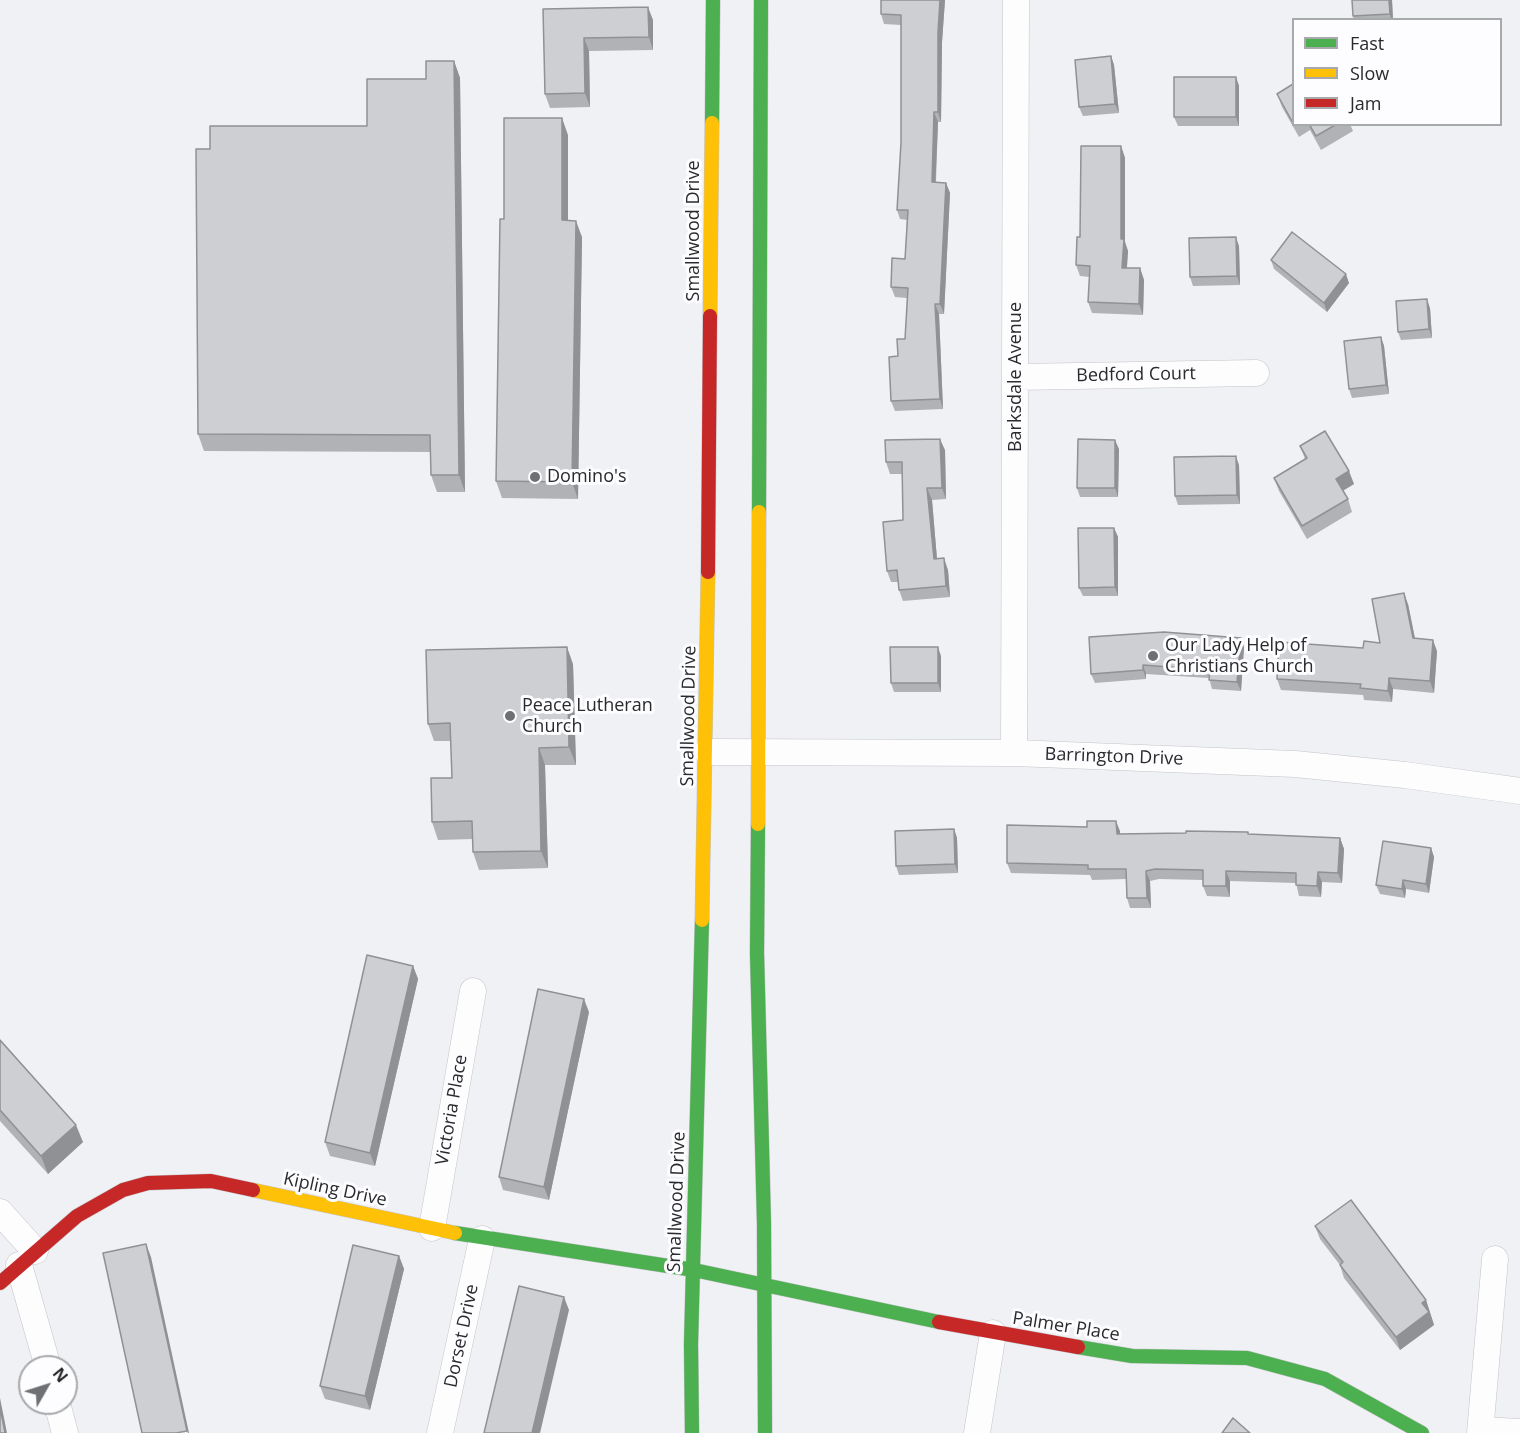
<!DOCTYPE html>
<html>
<head>
<meta charset="utf-8">
<style>
	body { margin:0 }
	#map { position:relative; width:1520px; height:1433px; overflow:hidden; background:#f0f1f5; font-family:"Open Sans",sans-serif }
	canvas { display:block }
	.legend { position:absolute; left:1292px; top:18px; width:210px; height:108px; box-sizing:border-box; background:#fdfdff; border:2px solid #a8a9ab; margin:0; padding:8px 10px; list-style:none; font-size:18px; color:#292a2d }
	.legend li { display:flex; align-items:center; gap:12px; height:30px }
	.legend b { width:30px; border:2px solid #a8a9ab }
	.north { position:absolute; left:18px; top:1355px; width:60px; height:60px; box-sizing:border-box; background:#fdfdff; border:2px solid #a8a9ab; border-radius:50%; rotate:51deg; font-size:16px; font-weight:700; line-height:24px; text-align:center; color:#292a2d }
	.north::after { content:''; display:block; margin:auto; width:21px; height:27px; background:#6f7073; clip-path:polygon(50% 0,100% 100%,50% 72%,0 100%) }
</style>
</head>
<body>
<div id="map">
<canvas width="1520" height="1433"></canvas>
<ul class="legend">
<li><b style="height:8px;background:#4caf50"></b>Fast</li>
<li><b style="height:8px;background:#ffc107"></b>Slow</li>
<li><b style="height:8px;background:#c62828"></b>Jam</li>
</ul>
<div class="north">N</div>
</div>
<script>
const c = document.querySelector('canvas').getContext('2d');
c.lineJoin = 'round';
const poly = rows => new Path2D(rows.map(r => 'M' + r).join(''));
function strokePath(path, color, width, dash) { c.strokeStyle = color; c.lineWidth = width; c.lineCap = dash ? 'butt' : 'round'; c.setLineDash(dash || []); c.stroke(path); }
function fill(path, color) { c.fillStyle = color; c.fill(path, 'evenodd'); }
function write(font, color, halo, rows, align = 'center') {
  c.font = font + ' "Open Sans",sans-serif'; c.lineWidth = 6; c.setLineDash([]); c.textBaseline = 'middle'; c.strokeStyle = halo; c.fillStyle = color; for (const [text, x, y, turn = 0] of rows) {
    c.save(); c.translate(x, y); c.rotate((+turn || 0) * Math.PI / 180); c.textAlign = isNaN(turn) ? turn : align; if (halo) c.strokeText(text, 0, 0); c.fillText(text, 0, 0); c.restore();
  }
}
const street = poly([
	[1016,377,1256,373],
	[707,752,1014,753,1295,764,1405,775,1520,791],
	[1014,753,1016,0],
	[0,1212,35,1251],
	[432,1228,473,991],
	[19,1265,48,1367],
	[57,1403,65,1433],
	[1481,1430,1520,1432],
	[440,1433,482,1239],
	[977,1433,993,1333],
	[1480,1433,1495,1259]
]);
const fast = poly([
	[712,123,713,0],
	[759,512,761,0],
	[758,824,757,953,764,1224,765,1433],
	[455,1233,694,1270,939,1322],
	[1078,1347,1132,1356,1247,1358,1325,1379,1422,1433],
	[692,1433,691,1344,702,920]
]);
const slow = poly([
	[710,316,712,123],
	[758,824,759,512],
	[702,920,708,572],
	[253,1190,455,1233]
]);
const jam = poly([
	[708,572,710,316],
	[0,1283,77,1216,123,1190,148,1183,211,1181,253,1190],
	[939,1322,1078,1347]
]);
strokePath(street, '#c3c4c7', 27);
strokePath(fast, '#c3c4c7', 15);
strokePath(slow, '#c3c4c7', 15);
strokePath(jam, '#c3c4c7', 15);
strokePath(street, '#fdfdfe', 26);
strokePath(fast, '#4caf50', 14);
strokePath(slow, '#ffc107', 14);
strokePath(jam, '#c62828', 14);
fill(poly([
	[881,0,945,0,942,42,941,122,938,122,936,182,946,183,950,193,944,314,939,314,943,409,895,411,891,401,898,356,905,339,907,298,895,297,891,287,905,259,907,220,900,219,897,210,901,143,901,25,884,24,881,14],
	[1392,0,1393,20,1354,20,1353,16],
	[543,9,653,20,653,50,589,51,590,107,550,108,545,94],
	[1111,56,1114,65,1119,113,1083,116,1079,107],
	[454,61,460,78,465,492,437,492,431,475,431,452,204,451,198,434,210,149,367,126,426,79],
	[1236,77,1239,86,1239,126,1178,126,1174,117],
	[1293,84,1293,124,1350,124,1353,131,1321,150,1310,130,1299,137,1282,107,1277,94],
	[568,135,568,221,582,237,578,499,502,498,496,481],
	[1121,146,1125,158,1125,242,1128,251,1127,268,1140,268,1144,280,1143,315,1092,313,1088,302,1090,277,1080,276,1076,265,1080,237],
	[1239,246,1240,285,1193,286,1190,277],
	[1271,260,1349,283,1327,312,1274,269],
	[1430,308,1432,338,1401,340,1398,332],
	[1381,337,1384,346,1389,394,1352,398,1349,389],
	[1300,446,1354,484,1343,491,1348,499,1352,512,1307,539,1279,491,1274,478,1305,459],
	[1119,449,1118,497,1080,497,1077,488],
	[945,450,946,499,932,500,937,559,948,570,950,597,903,601,899,590,898,582,891,582,887,571,903,520,903,474,890,474,886,462],
	[1239,465,1240,504,1178,505,1175,496],
	[1114,528,1118,537,1118,596,1083,596,1079,588],
	[1408,604,1415,638,1437,651,1434,693,1393,689,1392,702,1364,700,1363,695,1281,690,1277,679,1380,643],
	[1244,647,1241,691,1212,689,1209,678,1146,674,1146,679,1095,683,1091,674],
	[941,656,941,692,894,692,891,683],
	[573,664,576,765,545,765,548,868,479,870,473,852,473,839,438,840,432,822,452,778,451,741,434,741,428,724],
	[954,829,957,838,958,873,899,875,896,866],
	[1120,831,1120,834,1249,834,1340,838,1344,849,1342,883,1322,882,1321,897,1299,896,1296,883,1230,881,1230,897,1207,896,1203,886,1203,880,1159,879,1150,881,1151,908,1130,908,1127,898,1126,879,1092,880,1090,875,1011,873,1007,863],
	[1431,848,1434,857,1429,893,1406,889,1405,898,1380,894,1376,885],
	[413,966,418,979,375,1166,330,1156,325,1142],
	[589,1012,549,1200,503,1190,499,1177],
	[0,1040,83,1142,48,1174,0,1121],
	[1315,1226,1426,1300,1434,1325,1400,1350,1344,1278,1340,1265,1320,1239],
	[399,1256,404,1269,370,1410,325,1399,320,1386]
]), '#b1b2b5');
fill(poly([
	[940,0,945,0,942,42,941,122,938,112,938,32],
	[1389,0,1392,0,1393,20,1391,20,1390,14],
	[648,7,653,20,653,50,649,37],
	[584,38,589,51,590,107,585,93],
	[1111,56,1114,65,1119,113,1115,104],
	[454,61,460,78,465,492,459,475],
	[1236,77,1239,86,1239,126,1236,117],
	[934,112,938,122,935,192,932,182],
	[562,118,568,135,568,237,562,220],
	[1121,146,1125,158,1125,242,1128,251,1126,279,1122,268,1121,239],
	[946,183,950,193,944,314,940,304],
	[576,221,582,237,578,499,572,482],
	[1236,237,1239,246,1240,285,1237,276],
	[1140,268,1144,280,1143,315,1139,304],
	[1346,274,1349,283,1327,312,1324,303],
	[1427,299,1430,308,1432,338,1429,329],
	[935,304,939,314,943,409,940,399],
	[1381,337,1384,346,1389,394,1386,385],
	[940,439,945,450,946,499,942,488],
	[1115,440,1119,449,1118,497,1115,488],
	[1236,456,1239,465,1240,504,1237,495],
	[1349,471,1354,484,1340,492,1336,479],
	[927,488,932,500,938,571,934,559],
	[1114,528,1118,537,1118,596,1115,587],
	[944,558,948,570,950,597,946,586],
	[1404,593,1408,604,1417,649,1413,638],
	[1241,638,1244,647,1241,691,1237,682],
	[1433,640,1437,651,1434,693,1430,681],
	[567,647,573,664,576,765,569,747],
	[938,647,941,656,941,692,938,683],
	[1143,665,1146,674,1146,679,1143,670],
	[1389,678,1393,689,1392,702,1388,691],
	[539,748,545,765,548,868,541,851],
	[1116,821,1120,831,1120,845,1117,834],
	[954,829,957,838,958,873,955,864],
	[1340,838,1344,849,1342,883,1338,873],
	[1431,848,1434,857,1429,893,1426,884],
	[1146,871,1150,881,1151,908,1147,898],
	[1226,871,1230,881,1230,897,1226,886],
	[1318,872,1322,882,1321,897,1317,886],
	[1403,880,1406,889,1405,898,1402,889],
	[413,966,418,979,375,1166,370,1153],
	[584,999,589,1012,549,1200,544,1187],
	[76,1125,83,1142,48,1174,41,1156],
	[146,1244,151,1257,189,1433,188,1433,187,1431],
	[399,1256,404,1269,370,1410,365,1396],
	[564,1297,569,1310,540,1433,532,1433],
	[1426,1300,1434,1325,1400,1350,1396,1337,1422,1303],
	[0,1398,7,1433,5,1433,0,1407]
]), '#909194');
const building = poly([
	[881,0,940,0,938,32,938,112,934,112,932,182,946,183,940,304,935,304,940,399,891,401,889,357,898,356,897,339,905,339,908,288,891,287,892,258,905,259,908,210,897,210,901,143,901,15,881,14,881,0],
	[1352,0,1389,0,1390,14,1353,16,1352,0],
	[648,7,649,37,584,38,585,93,545,94,543,9,648,7],
	[1111,56,1115,104,1079,107,1075,60,1111,56],
	[426,61,454,61,459,475,431,475,430,435,198,434,196,149,210,149,210,126,367,126,367,79,426,79,426,61],
	[1174,77,1236,77,1236,117,1174,117,1174,77],
	[1293,84,1293,123,1277,94,1293,84],
	[504,118,562,118,562,220,576,221,572,482,496,481,500,219,504,219,504,118],
	[1309,124,1337,124,1316,136,1309,124],
	[1081,146,1121,146,1121,239,1124,239,1122,268,1140,268,1139,304,1088,302,1090,266,1076,265,1077,237,1080,237,1081,146],
	[1292,232,1346,274,1324,303,1271,260,1292,232],
	[1236,237,1237,276,1190,277,1189,238,1236,237],
	[1427,299,1429,329,1398,332,1396,301,1427,299],
	[1381,337,1386,385,1349,389,1344,341,1381,337],
	[1325,431,1349,471,1336,479,1348,499,1302,526,1274,478,1307,458,1300,446,1325,431],
	[940,439,942,488,927,488,934,559,944,558,946,586,899,590,897,570,887,571,883,522,903,520,902,462,886,462,885,440,940,439],
	[1078,439,1115,440,1115,488,1077,488,1078,439],
	[1236,456,1237,495,1175,496,1174,457,1236,456],
	[1078,528,1114,528,1115,587,1079,588,1078,528],
	[1404,593,1413,638,1433,640,1430,681,1389,678,1388,691,1360,688,1361,684,1277,679,1279,642,1363,648,1364,641,1380,643,1372,599,1404,593],
	[1164,632,1241,638,1237,682,1209,680,1210,670,1143,665,1143,670,1091,674,1089,637,1164,632],
	[567,647,569,747,539,748,541,851,473,852,472,821,432,822,431,778,452,778,450,723,428,724,426,650,567,647],
	[890,647,938,647,938,683,891,683,890,647],
	[1087,821,1116,821,1117,834,1186,833,1186,831,1248,832,1248,834,1340,838,1338,873,1318,872,1317,886,1296,885,1296,873,1226,871,1226,886,1203,886,1203,870,1155,869,1146,871,1147,898,1127,898,1126,869,1088,869,1088,865,1007,863,1007,825,1087,827,1087,821],
	[954,829,955,864,896,866,895,831,954,829],
	[1383,841,1431,848,1426,884,1403,880,1402,889,1376,885,1383,841],
	[367,955,413,966,370,1153,325,1142,367,955],
	[538,989,584,999,544,1187,499,1177,538,989],
	[0,1040,76,1125,41,1156,0,1110,0,1040],
	[1351,1200,1426,1300,1422,1303,1429,1312,1396,1337,1340,1265,1343,1262,1315,1226,1351,1200],
	[146,1244,187,1431,176,1433,142,1433,103,1253,146,1244],
	[353,1245,399,1256,365,1396,320,1386,353,1245],
	[519,1286,564,1297,532,1433,484,1433,519,1286],
	[0,1407,5,1433,0,1433,0,1407],
	[1233,1418,1250,1433,1222,1433,1233,1418]
]);
fill(building, '#cecfd3');
strokePath(building, '#909194', 1.5);
for (const [x, y, r, color] of [
	[535,477,6,"#6f7073"],
	[1153,656,6,"#6f7073"],
	[510,716,6,"#6f7073"]
]) { const dot = new Path2D(); dot.arc(x, y, r, 0, 2 * Math.PI); c.fillStyle = color; c.fill(dot); strokePath(dot, '#fdfdff', 2); }
write('18px', '#292a2d', '#fdfdff', [
	["Smallwood Drive",694,231,-90],
	["Bedford Court",1136,375,-1],
	["Barksdale Avenue",1016,377,-90],
	["Smallwood Drive",689,716,-89],
	["Barrington Drive",1114,757,2],
	["Victoria Place",452,1110,-80],
	["Kipling Drive",335,1190,12],
	["Smallwood Drive",677,1202,-88],
	["Palmer Place",1066,1327,9],
	["Dorset Drive",462,1336,-78]
]);
write('18px', '#292a2d', '#fdfdff', [
	["Domino's",547,477],
	["Our Lady Help of",1165,646],
	["Christians Church",1165,667],
	["Peace Lutheran",522,706],
	["Church",522,727]
], 'left');
</script>
</body>
</html>
